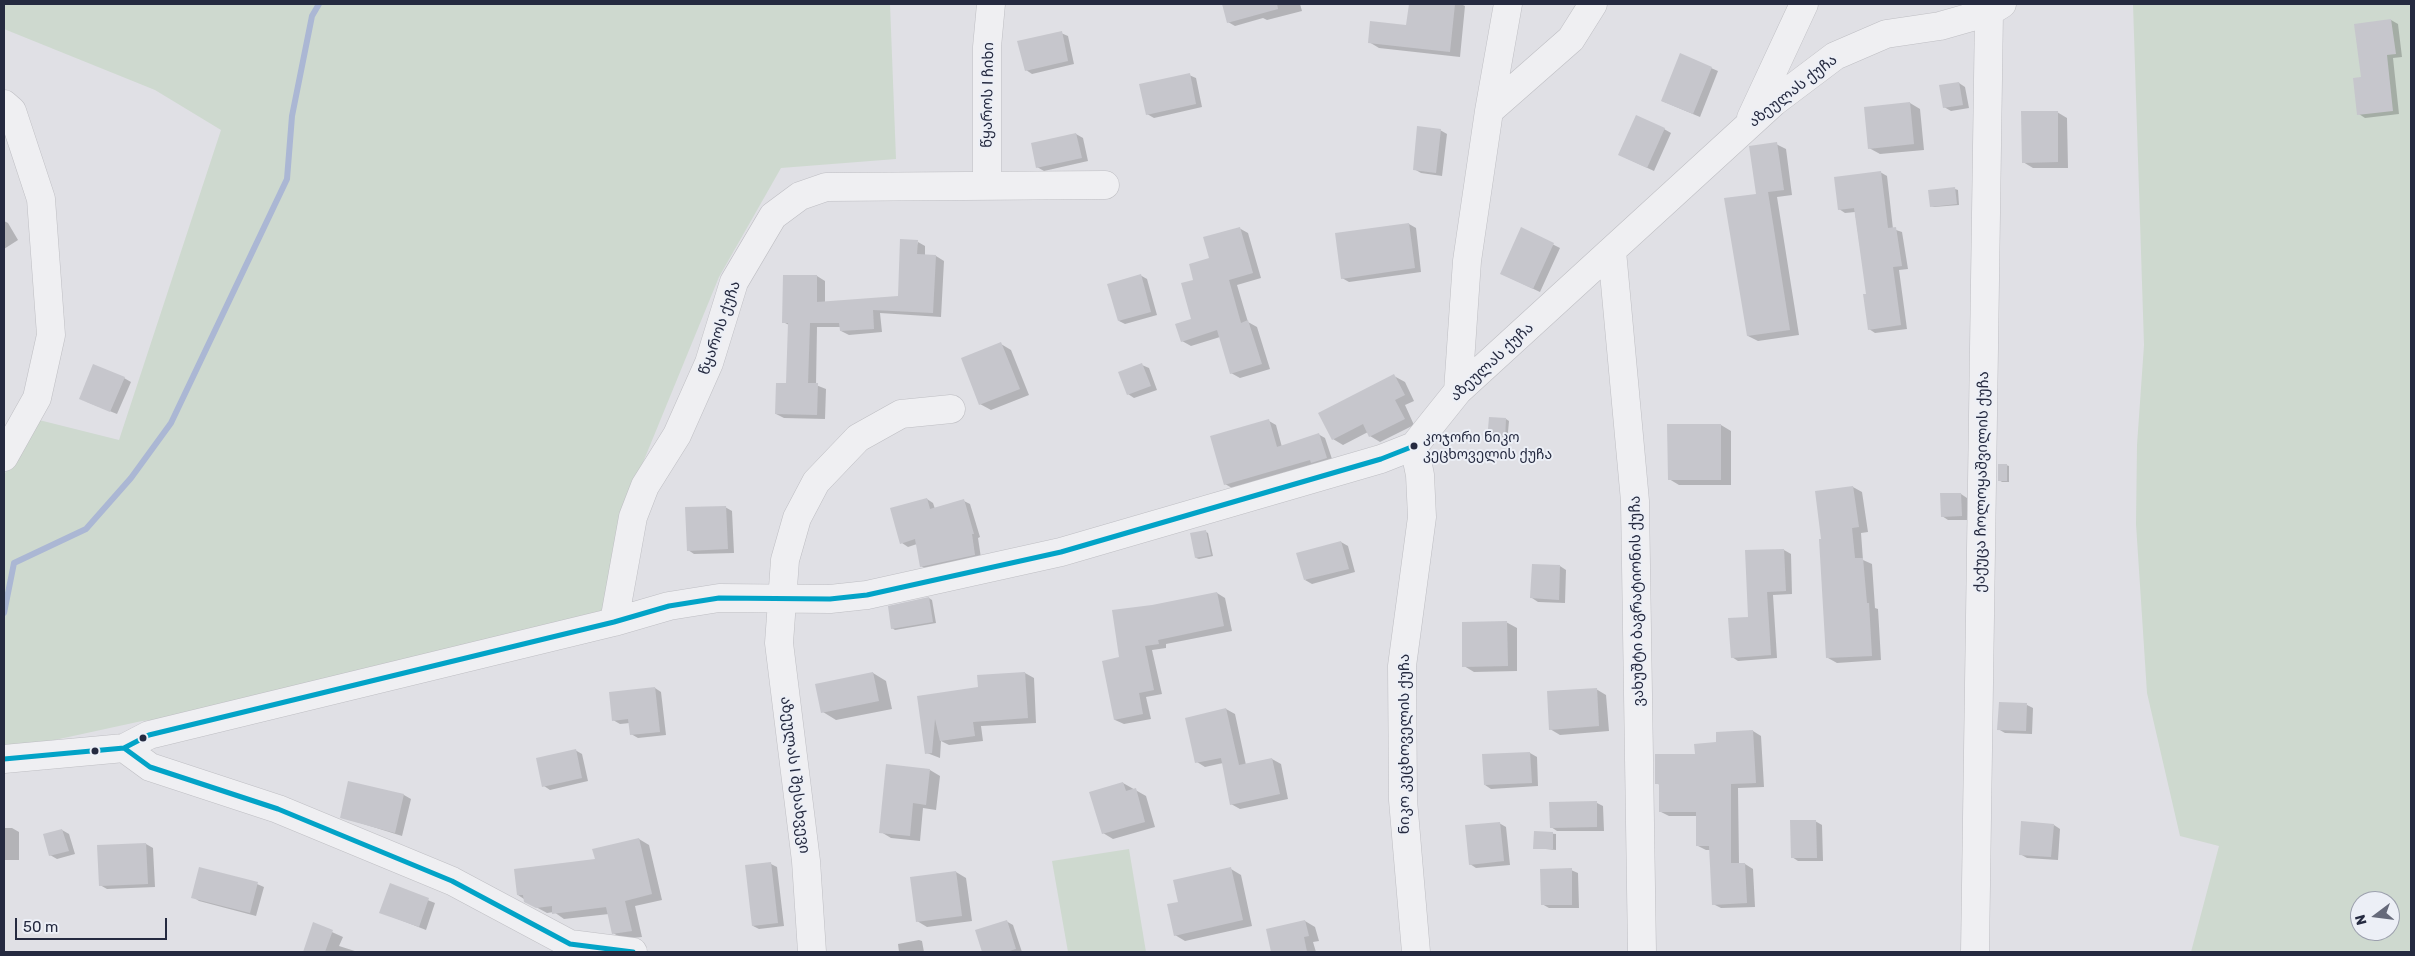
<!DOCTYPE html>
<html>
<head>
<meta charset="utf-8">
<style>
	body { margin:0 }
	#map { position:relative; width:2415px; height:956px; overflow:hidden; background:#e0e0e5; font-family:Rubik,sans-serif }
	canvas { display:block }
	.frame { position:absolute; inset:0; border:5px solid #252a40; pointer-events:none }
	.north { position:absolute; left:2350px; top:891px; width:50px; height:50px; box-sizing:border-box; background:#eceff6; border:1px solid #9ca0ad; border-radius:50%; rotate:255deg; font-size:14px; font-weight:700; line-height:20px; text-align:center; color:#252a40 }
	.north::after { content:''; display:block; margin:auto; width:18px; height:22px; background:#666a7a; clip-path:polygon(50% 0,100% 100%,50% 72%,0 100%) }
	.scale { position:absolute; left:15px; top:918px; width:152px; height:22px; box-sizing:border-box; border:2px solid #252a40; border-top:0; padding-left:6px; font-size:15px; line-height:18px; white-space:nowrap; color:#252a40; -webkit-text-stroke:4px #eceff6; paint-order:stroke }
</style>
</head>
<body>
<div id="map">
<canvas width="2415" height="956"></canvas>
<div class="frame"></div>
<div class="north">N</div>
<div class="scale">50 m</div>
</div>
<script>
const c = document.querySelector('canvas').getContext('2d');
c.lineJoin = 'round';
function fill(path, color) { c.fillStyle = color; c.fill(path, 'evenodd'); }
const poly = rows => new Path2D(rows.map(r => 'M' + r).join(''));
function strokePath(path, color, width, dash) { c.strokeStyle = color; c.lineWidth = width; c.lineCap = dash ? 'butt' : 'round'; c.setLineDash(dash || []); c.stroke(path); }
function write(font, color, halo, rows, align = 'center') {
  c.font = font + ' Rubik,"Noto Sans Georgian",sans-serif'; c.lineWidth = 4; c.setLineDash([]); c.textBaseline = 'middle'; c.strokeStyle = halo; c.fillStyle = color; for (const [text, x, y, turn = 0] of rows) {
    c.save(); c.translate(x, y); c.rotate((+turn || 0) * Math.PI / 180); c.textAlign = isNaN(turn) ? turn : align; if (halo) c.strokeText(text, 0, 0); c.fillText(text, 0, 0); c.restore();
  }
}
fill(poly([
	[4,4,890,4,896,159,781,168,719,277,635,482,604,614,181,717,142,721,4,751,4,475,39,420,119,440,221,130,155,90,4,29],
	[2133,4,2411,4,2411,952,2191,952,2219,846,2180,836,2147,693,2136,524,2137,445,2144,345],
	[2360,901,2390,901,2390,931,2360,931],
	[1129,849,1146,952,1068,952,1052,861]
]), '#ced9cf');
fill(poly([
	[1223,4,1300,4,1302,11,1267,20,1263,18,1235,26,1228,22],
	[1410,4,1461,4,1465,6,1460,57,1379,48,1369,42,1408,26],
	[2391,20,2398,24,2402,57,2393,58,2399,114,2365,118,2359,114,2362,78],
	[1061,33,1068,36,1074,64,1032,74,1026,70],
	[1681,55,1718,71,1700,117,1662,101],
	[1189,75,1196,78,1202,107,1154,118,1147,114],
	[1959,83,1965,87,1969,108,1951,111,1944,107],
	[1910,103,1920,109,1924,150,1880,154,1869,148],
	[2057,112,2067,118,2068,168,2033,168,2023,162],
	[1664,129,1671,133,1654,171,1626,158],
	[1440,130,1447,134,1442,176,1421,173,1414,169],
	[1076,134,1083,138,1088,161,1044,171,1037,167,1032,144],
	[1776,144,1786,149,1792,195,1777,197,1799,335,1758,341,1748,336,1757,195],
	[1880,172,1887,176,1893,229,1902,232,1908,269,1899,270,1907,329,1875,333,1869,329,1867,295,1855,212,1845,213,1839,209],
	[1955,189,1958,190,1959,205,1934,207,1931,206],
	[4,221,8,223,18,240,4,249],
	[1409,224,1416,228,1421,272,1349,282,1342,278],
	[1239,228,1248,233,1261,278,1237,285,1248,322,1257,327,1270,369,1240,378,1231,373,1220,337,1191,346,1182,341,1192,320,1195,280,1210,259],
	[1522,229,1560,248,1540,292,1508,277],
	[918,242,925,246,925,256,936,256,944,261,941,317,880,313,882,332,849,335,841,331,841,327,817,327,816,385,826,389,825,419,784,418,776,414,787,384,789,325,783,322,784,276,817,276,825,281,825,303,899,297],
	[1140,275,1147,279,1157,315,1125,324,1119,321],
	[1001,344,1011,350,1029,395,991,410,980,404],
	[1142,365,1149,368,1157,390,1134,398,1128,394],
	[1394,376,1405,382,1414,401,1405,405,1414,425,1380,442,1370,436,1368,432,1343,445,1333,439],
	[124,378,131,382,117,414,87,402],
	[1506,419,1509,421,1507,443,1489,440],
	[1269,421,1276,425,1282,447,1318,434,1325,438,1333,462,1232,488,1225,484],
	[1721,425,1731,431,1731,485,1679,485,1669,479],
	[2006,465,2009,466,2009,482,2002,482,1999,480],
	[1853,487,1862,492,1868,532,1861,533,1863,560,1872,564,1875,608,1878,609,1881,660,1837,663,1828,658,1822,540,1816,492],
	[1961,494,1967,498,1968,520,1948,520,1942,516],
	[927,499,933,503,935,509,964,501,970,504,980,537,978,538,981,558,928,570,921,566,917,544,908,547,902,543],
	[725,507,732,511,734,553,694,554,688,550],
	[1206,532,1208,533,1213,556,1199,559,1196,558],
	[1341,542,1348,546,1355,572,1312,584,1305,580],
	[1784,550,1791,554,1792,594,1773,595,1777,658,1738,661,1732,657,1749,618],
	[1560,566,1566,570,1565,603,1538,602,1532,598],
	[1217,593,1225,598,1232,631,1166,644,1166,648,1152,650,1162,694,1146,697,1151,719,1124,724,1115,720,1121,658,1153,606],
	[929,598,932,600,936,623,895,630,892,628,889,607],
	[1506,622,1517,628,1517,671,1474,672,1464,666],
	[873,673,886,681,892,709,836,720,823,712],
	[1025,673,1034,678,1036,723,981,726,983,741,949,745,941,741,940,758,927,753,919,697,979,688,978,676],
	[655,688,661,692,666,735,638,738,631,734,630,723,620,724,613,720],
	[1596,689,1606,695,1609,731,1560,735,1550,729],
	[2027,705,2033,708,2032,734,2005,733,1998,729],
	[1226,709,1235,714,1246,765,1272,759,1281,764,1288,799,1240,809,1231,804,1223,763,1205,767,1197,762],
	[1753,731,1761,736,1764,787,1738,788,1739,864,1745,864,1753,869,1755,907,1721,908,1713,904,1711,850,1706,850,1698,846,1697,816,1669,816,1661,812,1660,785,1656,783,1696,755,1718,743,1717,733],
	[575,750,582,754,588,781,550,790,544,786],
	[1530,753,1537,757,1538,786,1491,789,1485,785],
	[930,770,940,776,936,810,923,808,920,841,891,838,881,832],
	[349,782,404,795,411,799,402,836,341,817],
	[1123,783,1146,796,1155,827,1113,839,1103,833],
	[1597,803,1603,806,1604,831,1557,831,1551,827],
	[1815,821,1822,825,1823,861,1798,861,1792,857],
	[1499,823,1506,827,1510,865,1476,868,1470,864],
	[2054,825,2060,829,2058,860,2027,858,2020,854],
	[4,828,12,828,19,832,19,860,4,860],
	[62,830,69,834,75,854,57,859,50,855],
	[1535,832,1556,834,1556,850,1535,848],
	[639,839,649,845,662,900,635,906,642,937,623,939,613,933,609,914,564,919,554,912,547,913,536,907,518,895],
	[146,844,153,848,155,887,107,889,100,885,98,846],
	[771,864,777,867,784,926,759,929,753,926],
	[1231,869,1241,875,1252,926,1185,941,1175,935,1179,903],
	[1571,870,1578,873,1579,908,1549,908,1542,904],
	[956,872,966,878,972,921,927,927,917,921],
	[257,884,264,887,256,916,199,901,193,897],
	[390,885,435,903,426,930,380,912],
	[1006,921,1013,925,1022,952,983,952,976,931],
	[1305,921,1315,927,1319,941,1313,942,1316,952,1272,952,1267,930],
	[314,924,343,937,339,946,358,952,305,952],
	[919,940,922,941,924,952,899,952,898,944]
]), '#0003');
strokePath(poly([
	[4,613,14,563,86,529,131,478,171,423,287,179,292,116,312,16,319,4]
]), '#abb7d4', 6);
fill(poly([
	[1222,4,1277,4,1278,9,1227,23],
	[1409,4,1455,4,1450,52,1368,43,1370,21,1406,25],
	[2391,19,2396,54,2387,55,2393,111,2357,115,2353,78,2361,77,2354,24],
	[1062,31,1068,61,1025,71,1017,41],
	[1680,53,1712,67,1693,114,1661,101],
	[1190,73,1196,104,1146,115,1139,84],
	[1959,82,1963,105,1943,108,1939,85],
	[1910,102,1914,144,1868,149,1864,107],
	[2021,111,2058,111,2058,162,2022,163],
	[1636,115,1665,128,1647,168,1618,155],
	[1417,126,1441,129,1436,173,1413,170],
	[1076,133,1082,158,1036,168,1031,143],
	[1777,142,1784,190,1768,192,1790,330,1747,336,1724,198,1756,194,1749,146],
	[1881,171,1888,228,1896,227,1902,266,1893,267,1901,325,1868,330,1863,294,1866,294,1854,208,1838,210,1834,177],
	[1955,187,1957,204,1930,207,1928,190],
	[1409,223,1415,268,1341,279,1335,233],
	[1240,227,1253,273,1229,280,1241,323,1248,320,1262,364,1230,374,1217,330,1181,342,1175,324,1191,319,1181,283,1193,280,1189,264,1209,258,1203,237],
	[1521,227,1554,243,1533,289,1500,274],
	[900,239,918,240,917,254,936,255,933,313,873,310,874,329,840,331,839,323,810,323,808,383,818,383,817,415,775,414,776,383,786,383,788,323,782,323,783,275,817,275,817,302,898,296],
	[1141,274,1151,312,1118,321,1107,284],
	[1001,342,1020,389,979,405,961,358],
	[1142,363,1151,386,1127,395,1118,372],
	[93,364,125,377,110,412,79,399],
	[1394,374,1405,395,1395,400,1405,419,1369,437,1363,424,1332,440,1318,413],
	[1489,417,1506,418,1505,442,1487,441],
	[1269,419,1277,447,1319,433,1327,458,1311,463,1310,460,1224,485,1210,436],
	[1667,424,1721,424,1721,480,1668,480],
	[1998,464,2007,464,2007,481,1998,481],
	[1853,486,1859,527,1852,528,1855,558,1863,558,1867,603,1869,603,1872,656,1826,658,1819,539,1821,539,1815,491],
	[1940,493,1961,493,1962,516,1941,517],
	[927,498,930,509,964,499,974,534,972,534,975,555,920,567,915,539,900,544,890,508],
	[726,506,728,549,687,551,685,507],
	[1206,530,1211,555,1195,558,1190,533],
	[1341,541,1349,569,1304,580,1296,553],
	[1784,549,1786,591,1767,592,1771,655,1731,658,1728,618,1748,617,1745,550],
	[1532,564,1560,565,1559,600,1530,598],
	[1217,592,1224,626,1158,640,1159,644,1145,646,1154,690,1139,693,1143,714,1114,720,1102,661,1119,657,1112,610,1152,605],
	[929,597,933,622,891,629,888,606],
	[1507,621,1508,666,1462,667,1462,622],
	[873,672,879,701,821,713,815,684],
	[1025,672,1028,718,973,722,975,736,940,741,935,719,932,753,925,754,917,696,978,687,977,675],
	[655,687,660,732,630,735,628,719,612,721,609,692],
	[1597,688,1599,726,1549,730,1547,691],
	[1999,702,2027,703,2026,731,1997,730],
	[1226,708,1239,765,1272,758,1280,794,1230,805,1221,758,1195,763,1185,718],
	[1753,730,1756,783,1731,784,1731,863,1745,863,1747,903,1712,905,1709,846,1696,846,1696,812,1659,812,1659,784,1655,784,1655,754,1695,754,1694,744,1716,742,1716,732],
	[576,749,582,778,542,787,536,758],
	[1530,752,1532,783,1484,785,1482,754],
	[886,764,930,769,926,805,913,803,910,836,879,833],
	[348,781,404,794,395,833,340,818],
	[1123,782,1126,791,1136,788,1145,822,1102,834,1089,792],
	[1597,801,1597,827,1550,828,1549,802],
	[1790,820,1816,820,1817,858,1791,858],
	[2021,821,2054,824,2051,857,2019,855],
	[1500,822,1504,861,1469,865,1465,825],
	[62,829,69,851,49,856,43,834],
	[1534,831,1553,832,1553,849,1533,849],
	[639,838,652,894,625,901,632,931,612,934,606,907,552,914,552,906,536,908,524,902,523,895,517,895,514,869,595,859,592,849],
	[146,843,148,884,99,886,97,845],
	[771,862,778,923,752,926,745,865],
	[199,867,258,882,250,913,191,898],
	[1231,867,1243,920,1174,936,1167,904,1178,902,1173,880],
	[1572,868,1572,905,1541,905,1540,869],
	[956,871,962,916,916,922,910,877],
	[390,883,429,898,419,927,379,913],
	[1007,920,1016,949,1006,952,982,952,975,930],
	[1305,920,1309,936,1304,937,1307,952,1271,952,1266,929],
	[313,922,333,930,325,952,303,952]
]), '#c6c6cc');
const minor = poly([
	[4,104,12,111,41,199,51,335,37,398,4,457],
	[1489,111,1508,4],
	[1751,118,1804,4],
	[987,185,987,47,991,4],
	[1612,251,1635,501,1642,952],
	[1458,391,1467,261,1489,111,1571,39,1593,4],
	[1414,446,1420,475,1422,517,1402,666,1403,800,1416,952],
	[614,622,633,517,645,486,677,435,709,363,734,282,773,216,800,196,826,187,1105,185],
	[124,748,149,735,614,622,669,606,719,598,830,599,867,595,1061,552,1381,459,1414,446,1458,391,1774,102,1835,56,1886,34,1940,26,1989,12,2002,4],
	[4,759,124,748,150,767,278,809,452,881,570,944,633,952],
	[812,952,806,861,779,643,785,560,797,518,816,482,858,438,901,414,951,409],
	[1975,952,1989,12]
]);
strokePath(minor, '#bebec3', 29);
strokePath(minor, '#efeff2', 28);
strokePath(poly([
	[124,748,149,735,614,622,669,606,719,598,830,599,867,595,1061,552,1381,459,1414,446],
	[4,759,124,748,150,767,278,809,452,881,570,944,633,952]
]), '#02a3c7', 5);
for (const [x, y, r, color] of [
	[1414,446,4.5,"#252a40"],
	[143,738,4.5,"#252a40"],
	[95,751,4.5,"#252a40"]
]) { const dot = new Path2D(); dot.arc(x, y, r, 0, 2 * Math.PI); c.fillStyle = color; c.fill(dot); strokePath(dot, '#eceff6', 2); }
write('14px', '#252a40', '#eceff6', [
	["კოჯორი ნიკო",1423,438],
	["კეცხოველის ქუჩა",1423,455]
], 'left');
write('15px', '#252a40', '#eceff6', [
	["აზეულას ქუჩა",1793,91,-38],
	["წყაროს I ჩიხი",988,95,-89],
	["წყაროს ქუჩა",720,328,-71],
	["აზეულას ქუჩა",1492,362,-43],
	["ქაქუცა ჩოლოყაშვილის ქუჩა",1982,482,-89],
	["ვახუშტი ბაგრატიონის ქუჩა",1637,601,-91],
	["ნიკო კეცხოველის ქუჩა",1405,744,-90],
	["აზეულას I შესახვევი",795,775,83]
]);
</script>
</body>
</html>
